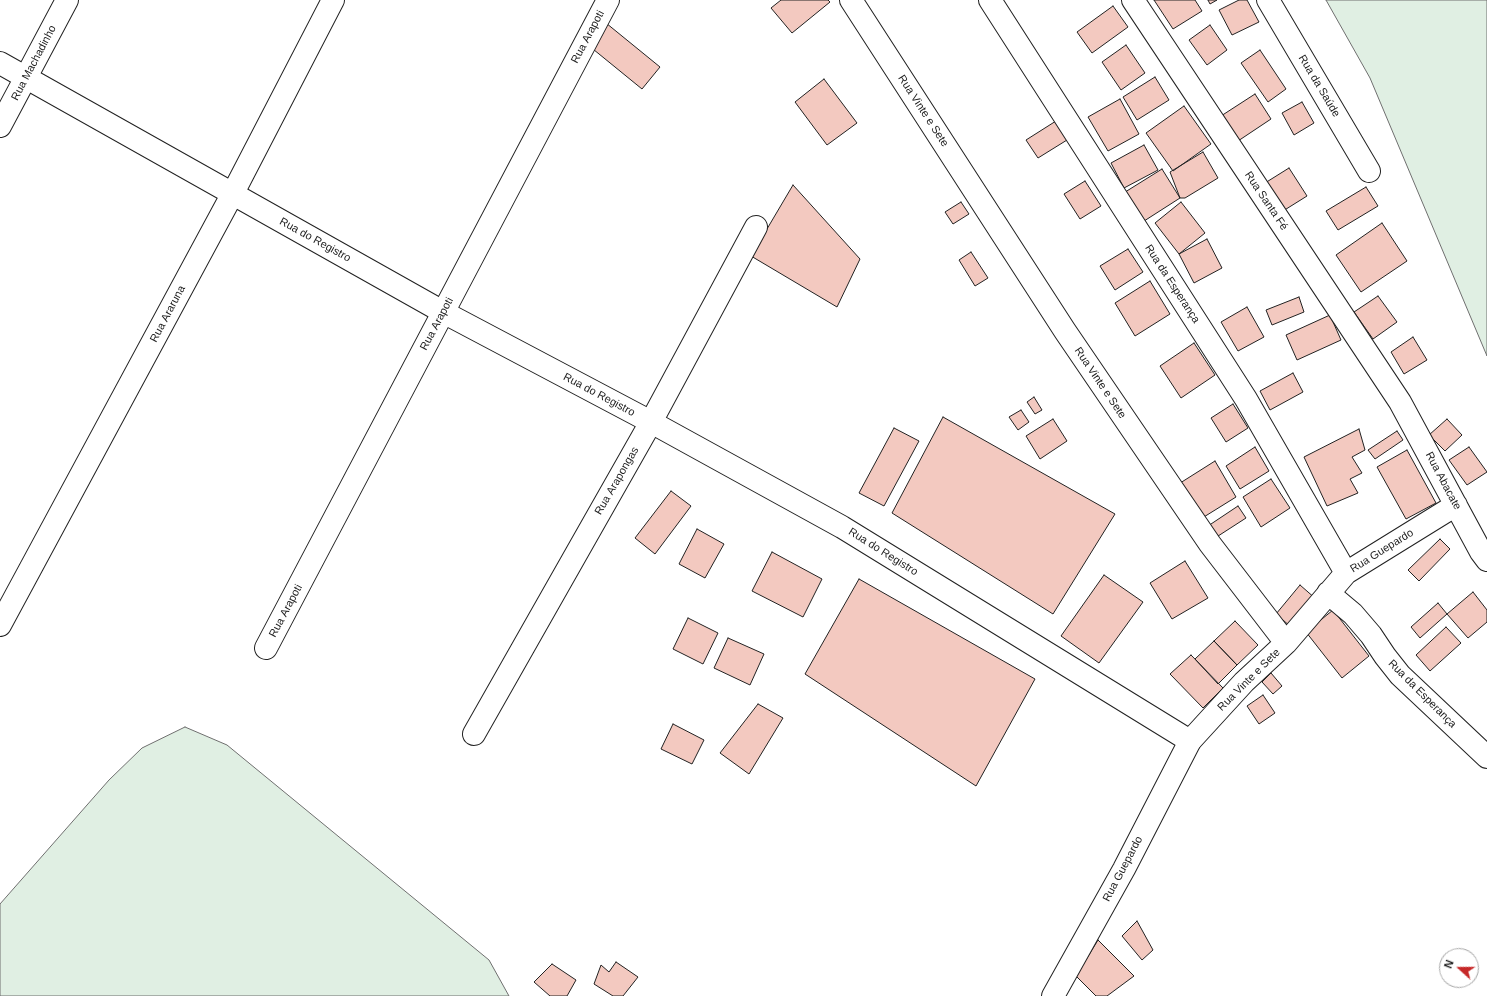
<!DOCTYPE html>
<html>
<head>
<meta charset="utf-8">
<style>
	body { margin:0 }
	#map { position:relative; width:1487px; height:996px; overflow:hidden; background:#fff; font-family:Helvetica,sans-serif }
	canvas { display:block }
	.north { position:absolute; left:1439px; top:948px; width:40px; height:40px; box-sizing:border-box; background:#fff; border:1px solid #a7a7a7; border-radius:50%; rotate:291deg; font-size:11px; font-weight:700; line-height:16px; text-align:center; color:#222 }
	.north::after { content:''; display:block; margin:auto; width:14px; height:18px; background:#c62828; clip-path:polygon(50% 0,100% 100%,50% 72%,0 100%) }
</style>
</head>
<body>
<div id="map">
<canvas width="1487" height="996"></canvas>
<div class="north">N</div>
</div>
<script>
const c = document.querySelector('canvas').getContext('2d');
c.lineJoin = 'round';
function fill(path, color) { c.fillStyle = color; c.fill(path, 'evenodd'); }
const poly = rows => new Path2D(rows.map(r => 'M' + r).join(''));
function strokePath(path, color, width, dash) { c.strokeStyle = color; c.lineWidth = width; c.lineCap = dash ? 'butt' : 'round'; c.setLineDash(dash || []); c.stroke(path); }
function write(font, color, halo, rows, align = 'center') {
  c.font = font + ' Helvetica,sans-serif'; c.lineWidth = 3; c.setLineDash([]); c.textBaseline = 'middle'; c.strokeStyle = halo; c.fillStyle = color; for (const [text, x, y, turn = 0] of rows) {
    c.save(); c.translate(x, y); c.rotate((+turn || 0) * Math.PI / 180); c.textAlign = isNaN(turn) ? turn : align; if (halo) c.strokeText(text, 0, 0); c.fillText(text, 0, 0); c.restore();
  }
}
const green = poly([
	[1326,0,1487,0,1487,356,1370,78,1326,0],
	[185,727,227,745,489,960,509,996,0,996,0,904,109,780,142,748,185,727]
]);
fill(green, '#e0efe3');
strokePath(green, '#6f6f6f', 1);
const building = poly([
	[781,0,828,0,830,2,792,33,771,8,781,0],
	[1154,0,1195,0,1202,11,1173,29,1154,0],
	[1208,0,1217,0,1210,4,1208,0],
	[1239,0,1247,0,1259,22,1232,35,1219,10,1239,0],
	[1113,6,1128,27,1092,53,1077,32,1113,6],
	[606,23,660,67,642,89,588,45,606,23],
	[1210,25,1227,50,1207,65,1189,40,1210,25],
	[1126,45,1145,73,1121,90,1102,62,1126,45],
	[1260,50,1286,89,1268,102,1241,63,1260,50],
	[1155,77,1169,100,1137,120,1123,97,1155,77],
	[824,79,857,123,827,145,795,102,824,79],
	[1255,94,1271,119,1238,141,1221,116,1255,94],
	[1120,99,1139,134,1108,151,1088,117,1120,99],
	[1302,102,1314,123,1294,135,1282,113,1302,102],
	[1184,106,1211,144,1173,171,1146,133,1184,106],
	[1056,121,1067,140,1038,158,1026,140,1056,121],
	[1144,145,1158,170,1124,188,1111,163,1144,145],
	[1203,152,1218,178,1185,198,1180,198,1170,172,1203,152],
	[1289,168,1307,196,1283,211,1265,183,1289,168],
	[1162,169,1180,198,1141,223,1122,194,1162,169],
	[1085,181,1101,206,1080,219,1064,194,1085,181],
	[793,185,860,259,837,307,751,256,793,185],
	[1366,187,1378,206,1338,230,1326,211,1366,187],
	[961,202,969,214,953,224,945,212,961,202],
	[1181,202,1205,233,1179,254,1155,223,1181,202],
	[1382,223,1407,261,1361,292,1336,255,1382,223],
	[1207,239,1222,268,1194,283,1179,254,1207,239],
	[1128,249,1143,272,1115,290,1100,266,1128,249],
	[971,252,988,278,975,286,959,260,971,252],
	[1150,281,1170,314,1135,336,1115,303,1150,281],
	[1378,296,1397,322,1373,339,1354,312,1378,296],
	[1299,297,1304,312,1272,325,1266,310,1299,297],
	[1247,307,1264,337,1238,351,1221,322,1247,307],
	[1330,315,1341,340,1297,360,1286,335,1330,315],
	[1413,337,1427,360,1404,374,1391,352,1413,337],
	[1194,343,1215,375,1181,398,1160,366,1194,343],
	[1293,373,1303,392,1270,410,1260,391,1293,373],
	[1034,397,1042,410,1035,414,1027,402,1034,397],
	[1233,404,1248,428,1226,442,1211,418,1233,404],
	[1021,410,1029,422,1018,430,1009,417,1021,410],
	[943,417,1115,514,1053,614,892,513,943,417],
	[1053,419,1067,441,1040,459,1026,436,1053,419],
	[1447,419,1462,435,1445,451,1429,435,1447,419],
	[894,428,919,441,884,506,859,493,894,428],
	[1359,429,1365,450,1352,457,1362,473,1350,479,1358,493,1327,506,1304,457,1359,429],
	[1397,431,1403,440,1375,459,1368,450,1397,431],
	[1255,447,1269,471,1240,489,1226,466,1255,447],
	[1469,447,1487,472,1467,485,1449,460,1469,447],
	[1407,450,1436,503,1406,519,1377,467,1407,450],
	[1215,461,1236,497,1199,520,1177,485,1215,461],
	[1271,479,1290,508,1261,527,1243,497,1271,479],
	[671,491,691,506,655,554,635,538,671,491],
	[1238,506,1246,518,1215,538,1208,526,1238,506],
	[697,529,724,544,705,578,679,564,697,529],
	[1440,539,1450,549,1419,581,1408,570,1440,539],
	[772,552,822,579,803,617,752,591,772,552],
	[1185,561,1208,598,1172,619,1150,583,1185,561],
	[1104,575,1143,602,1099,663,1061,636,1104,575],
	[859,579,1035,679,976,786,805,674,859,579],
	[1300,585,1316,599,1291,627,1276,614,1300,585],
	[1473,592,1487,610,1487,622,1468,638,1447,614,1473,592],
	[1438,603,1447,614,1420,638,1411,627,1438,603],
	[1333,610,1369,656,1342,678,1306,632,1333,610],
	[688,618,718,633,703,664,673,649,688,618],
	[1235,621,1258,645,1237,665,1214,641,1235,621],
	[1446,627,1461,643,1430,671,1416,655,1446,627],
	[728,638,764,654,750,685,714,668,728,638],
	[1214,641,1237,665,1218,684,1195,659,1214,641],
	[1191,655,1223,688,1203,708,1170,674,1191,655],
	[1271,673,1282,686,1273,694,1262,682,1271,673],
	[1263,695,1275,713,1259,724,1247,706,1263,695],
	[758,704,783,718,749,774,720,753,758,704],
	[673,724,704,740,692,764,661,749,673,724],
	[1137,921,1153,950,1142,960,1122,936,1137,921],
	[1098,940,1134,976,1107,996,1096,996,1076,976,1098,940],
	[616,962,638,977,623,996,613,996,594,984,601,965,609,972,616,962],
	[552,964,576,980,567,996,550,996,534,982,552,964]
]);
fill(building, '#f3c9c0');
strokePath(building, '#222', 1);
const minor = poly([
	[851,0,1065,331,1210,544,1286,643],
	[990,0,1246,399,1346,573],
	[1133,0,1400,402,1481,552,1487,560],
	[1268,0,1369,171],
	[0,126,67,0],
	[1328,593,1353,614,1371,635,1385,656,1400,675,1487,757],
	[0,625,233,193,333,0],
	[266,648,608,0],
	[474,734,651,422,756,227],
	[1053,996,1124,869,1190,741,1244,682,1286,643,1346,573,1456,505]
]);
const tertiary = poly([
	[0,63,443,312,651,422,842,527,1190,741]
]);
strokePath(minor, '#222', 24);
strokePath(tertiary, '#222', 24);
strokePath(minor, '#fff', 22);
strokePath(tertiary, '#fff', 22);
write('11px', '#222', '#fff', [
	["Rua Arapoti",588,37,-62],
	["Rua Machadinho",34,63,-62],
	["Rua da Saúde",1319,86,59],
	["Rua Vinte e Sete",923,111,57],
	["Rua Santa Fé",1266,201,56],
	["Rua do Registro",315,240,29],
	["Rua da Esperança",1172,284,57],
	["Rua Araruna",168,314,-62],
	["Rua Arapoti",437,324,-62],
	["Rua Vinte e Sete",1100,383,56],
	["Rua do Registro",599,395,28],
	["Rua Arapongas",617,481,-60],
	["Rua Abacate",1443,481,62],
	["Rua Guepardo",1382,551,-32],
	["Rua do Registro",883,552,32],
	["Rua Arapoti",286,611,-62],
	["Rua Vinte e Sete",1249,680,-45],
	["Rua da Esperança",1422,694,45],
	["Rua Guepardo",1123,869,-62]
]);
</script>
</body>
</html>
